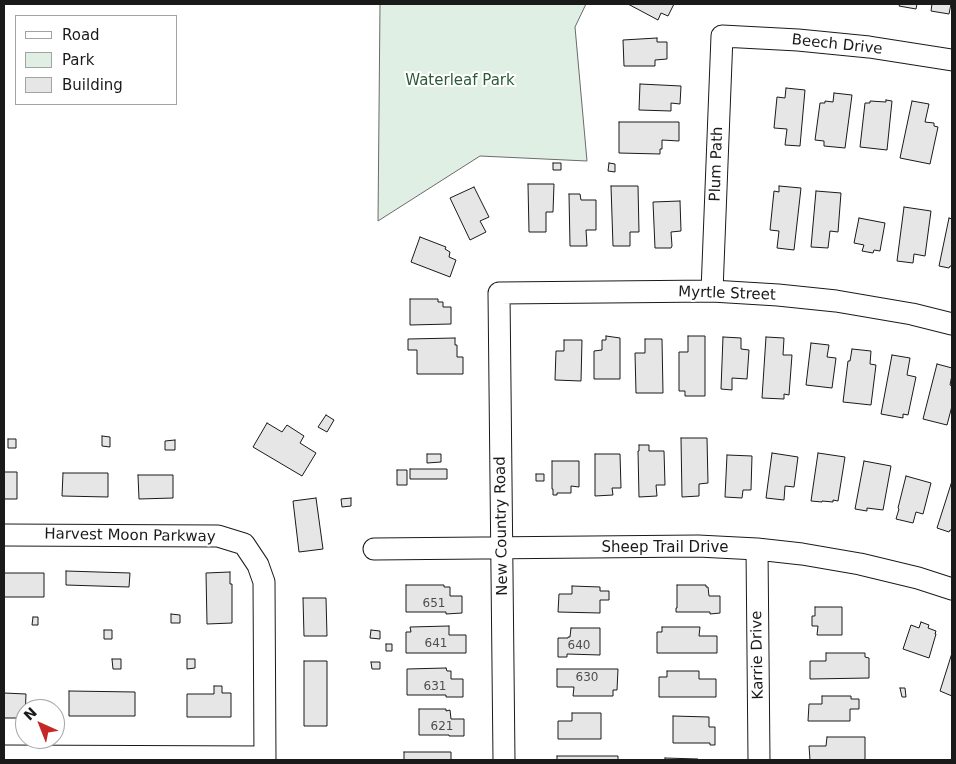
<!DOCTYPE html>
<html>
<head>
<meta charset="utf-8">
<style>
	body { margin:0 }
	#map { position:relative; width:956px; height:764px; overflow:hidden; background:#fff; font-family:"DejaVu Sans",sans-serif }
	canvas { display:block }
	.frame { position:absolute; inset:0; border:5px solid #1a1a1a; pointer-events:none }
	.legend { position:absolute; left:15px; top:15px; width:162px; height:90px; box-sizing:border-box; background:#fff; border:1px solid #a3a3a3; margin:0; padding:6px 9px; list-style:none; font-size:15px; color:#1a1a1a }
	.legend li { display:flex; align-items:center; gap:10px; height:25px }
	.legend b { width:25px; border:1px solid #a3a3a3 }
	.north { position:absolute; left:15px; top:699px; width:50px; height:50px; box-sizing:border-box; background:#fff; border:1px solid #a3a3a3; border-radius:50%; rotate:316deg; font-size:14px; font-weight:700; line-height:20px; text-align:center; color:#1a1a1a }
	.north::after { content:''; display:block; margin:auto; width:18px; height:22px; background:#c62828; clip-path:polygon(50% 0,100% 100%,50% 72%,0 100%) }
</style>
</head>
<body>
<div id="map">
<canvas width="956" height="764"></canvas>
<div class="frame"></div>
<ul class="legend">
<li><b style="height:6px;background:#fff"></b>Road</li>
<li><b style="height:14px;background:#e0efe3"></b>Park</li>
<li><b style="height:14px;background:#e6e6e6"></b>Building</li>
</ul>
<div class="north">N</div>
</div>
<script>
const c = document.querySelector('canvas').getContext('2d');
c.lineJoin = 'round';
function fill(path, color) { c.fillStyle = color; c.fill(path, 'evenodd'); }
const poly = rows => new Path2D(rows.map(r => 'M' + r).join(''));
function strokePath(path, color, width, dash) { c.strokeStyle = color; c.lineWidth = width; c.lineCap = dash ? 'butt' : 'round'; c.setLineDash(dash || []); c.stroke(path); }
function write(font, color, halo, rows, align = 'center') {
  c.font = font + ' "DejaVu Sans",sans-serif'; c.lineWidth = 4; c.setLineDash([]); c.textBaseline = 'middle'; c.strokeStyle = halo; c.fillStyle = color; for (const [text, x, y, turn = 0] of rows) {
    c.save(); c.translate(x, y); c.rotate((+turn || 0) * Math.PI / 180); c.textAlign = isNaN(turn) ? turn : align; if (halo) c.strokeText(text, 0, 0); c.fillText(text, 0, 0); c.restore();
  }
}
const green = poly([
	[380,4,586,4,575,27,587,161,480,156,378,221,380,4]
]);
fill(green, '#e0efe3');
strokePath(green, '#6a6a6a', 1);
const building = poly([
	[628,4,674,4,668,16,661,13,658,20,628,4],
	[900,4,917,4,916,9,899,6,900,4],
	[932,4,951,4,949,14,931,11,932,4],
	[657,38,657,42,667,42,667,59,655,60,655,66,624,66,623,40,657,38],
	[640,84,681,86,680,104,671,103,671,111,639,110,640,84],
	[786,88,805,90,800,146,785,145,787,129,774,128,777,97,785,98,786,88],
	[834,93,852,95,845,148,824,146,824,141,815,140,820,103,825,103,825,101,833,102,834,93],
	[886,100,892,101,887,150,860,147,865,103,870,103,870,101,886,102,886,100],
	[912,101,929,104,925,122,934,123,934,126,938,127,930,164,900,158,912,101],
	[619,122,679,122,679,141,662,140,662,149,660,149,660,154,619,153,619,122],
	[553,163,561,163,561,170,553,170,553,163],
	[609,163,615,164,615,172,608,171,609,163],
	[528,184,554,184,553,212,546,212,546,232,529,232,528,184],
	[611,186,638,186,639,232,630,232,630,246,613,246,611,186],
	[779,186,801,188,794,250,777,248,779,231,770,230,774,191,779,192,779,186],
	[474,187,489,217,480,221,486,232,470,240,450,198,474,187],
	[816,191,841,193,838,232,830,231,828,248,811,247,816,191],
	[569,194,580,194,581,200,596,200,596,230,586,230,587,246,570,246,569,194],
	[680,201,681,231,671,232,672,246,671,248,655,248,653,202,680,201],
	[904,207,931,211,925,256,914,254,913,263,897,261,904,207],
	[859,218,885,223,880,251,874,250,873,253,862,251,864,245,854,243,859,218],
	[949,218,952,219,952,266,950,266,949,268,939,266,949,218],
	[420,237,446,247,445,249,450,252,449,257,456,260,450,277,411,262,420,237],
	[410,299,438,299,438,302,443,302,443,307,451,307,451,324,410,325,410,299],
	[606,336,620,338,620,379,594,379,594,351,602,350,602,340,606,340,606,336],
	[688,336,705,336,705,396,685,396,685,391,679,391,679,352,688,352,688,336],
	[723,337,741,338,741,349,749,350,747,379,732,378,732,390,721,389,723,337],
	[766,337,784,338,783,355,792,355,789,395,784,394,784,399,762,398,766,337],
	[455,338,455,345,457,345,457,357,463,357,463,374,417,374,417,350,408,350,408,339,455,338],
	[645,339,662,339,663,393,636,393,635,353,645,353,645,339],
	[564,340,582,340,581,381,555,380,556,351,564,351,564,340],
	[811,343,829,345,827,357,836,358,832,388,806,385,811,343],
	[852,349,871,351,870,364,876,365,871,405,843,402,848,361,850,361,852,349],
	[892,355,910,358,907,375,916,377,908,415,903,414,903,418,881,414,892,355],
	[937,364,952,368,952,375,950,385,952,386,952,406,947,425,923,419,937,364],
	[326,415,334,420,327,432,318,427,326,415],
	[267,423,282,432,287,425,304,436,300,443,316,453,302,476,253,447,267,423],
	[102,436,110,437,110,447,102,446,102,436],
	[681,438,707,438,708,483,699,484,699,496,682,497,681,438],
	[8,439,16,439,16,448,8,448,8,439],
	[175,440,175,450,165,450,165,441,175,440],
	[639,445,649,445,649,451,664,451,665,485,656,485,657,496,639,497,638,451,639,451,639,445],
	[772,453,798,457,794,487,785,486,784,500,766,498,772,453],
	[818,453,845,457,838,501,833,500,833,502,822,501,822,502,811,501,818,453],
	[427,454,441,454,441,462,427,463,427,454],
	[595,454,620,454,621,488,612,488,613,495,595,496,595,454],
	[727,455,752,456,751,490,743,490,742,498,725,497,727,455],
	[552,461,579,461,579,487,571,486,571,493,557,493,557,495,553,495,553,489,552,489,552,461],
	[864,461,891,466,883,510,867,508,867,511,855,509,864,461],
	[410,469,447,469,447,479,410,479,410,469],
	[397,470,407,470,407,485,397,485,397,470],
	[4,472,17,472,17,499,4,499,4,472],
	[63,473,108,473,108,497,62,496,63,473],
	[536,474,544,474,544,481,536,481,536,474],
	[138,475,173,475,173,498,139,499,138,475],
	[906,476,931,483,923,514,916,512,913,523,896,519,899,509,898,508,906,476],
	[952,481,952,530,950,530,949,532,937,528,952,481],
	[316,498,323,549,299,552,293,501,316,498],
	[351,498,351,506,342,507,341,499,351,498],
	[66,571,130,573,129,587,66,585,66,571],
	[230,572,230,584,232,584,232,623,207,624,206,573,230,572],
	[4,573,44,573,44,597,4,597,4,573],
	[406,585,444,585,444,587,450,587,450,596,462,596,462,613,446,614,446,612,406,612,406,585],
	[677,585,706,585,706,587,708,587,709,596,720,596,720,613,710,614,710,612,676,612,676,608,677,608,677,585],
	[572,586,600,587,600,591,609,591,609,600,600,600,600,613,558,612,559,594,572,594,572,586],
	[303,598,326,598,327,636,304,636,303,598],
	[815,607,842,607,842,635,817,635,818,626,812,626,812,616,815,616,815,607],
	[171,614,180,615,180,623,171,623,171,614],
	[33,617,38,617,38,625,32,625,33,617],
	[921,622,929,625,928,628,936,631,935,634,936,634,929,658,903,649,911,625,919,628,921,622],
	[449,626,449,635,466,635,466,653,406,653,406,632,411,632,410,627,449,626],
	[662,627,700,627,699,636,717,636,717,653,657,653,657,632,662,632,662,627],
	[571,628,600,628,600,655,567,654,567,657,558,657,558,638,568,638,568,637,570,637,571,628],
	[104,630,112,630,112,639,104,639,104,630],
	[371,630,380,631,380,639,370,638,371,630],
	[386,644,392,644,392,651,386,651,386,644],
	[826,653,865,653,865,657,869,658,869,678,810,679,810,661,826,661,826,653],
	[952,653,952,696,940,691,952,653],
	[112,659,121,659,121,669,113,669,112,659],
	[187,659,195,659,195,668,187,669,187,659],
	[304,661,327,661,327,726,304,726,304,661],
	[371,662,380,662,380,669,372,669,371,662],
	[446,668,447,671,451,671,451,679,463,679,463,697,446,697,446,695,407,695,407,669,446,668],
	[557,669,618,669,617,690,613,690,613,696,573,696,574,687,557,687,557,669],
	[667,671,699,671,699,679,716,679,716,697,659,697,659,677,667,677,667,671],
	[214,686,222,686,222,693,231,693,231,717,187,717,187,694,214,694,214,686],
	[900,688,905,688,906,697,902,697,900,688],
	[69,691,135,692,135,716,69,716,69,691],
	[4,693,26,694,25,718,4,718,4,693],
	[822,696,851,696,851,699,859,699,859,709,850,709,850,721,808,721,809,704,822,704,822,696],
	[419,709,446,709,446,711,450,710,451,719,464,719,464,736,449,736,449,735,419,735,419,709],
	[572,713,601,713,601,739,558,739,558,721,572,721,572,713],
	[673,716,709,717,709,727,715,727,715,745,710,745,710,743,673,743,673,716],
	[827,737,865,737,865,760,810,760,809,746,826,746,827,737],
	[404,752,451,752,451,760,404,760,404,752],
	[557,756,618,756,618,760,557,760,557,756],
	[665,758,698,759,698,760,665,760,665,758]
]);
fill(building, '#e6e6e6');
strokePath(building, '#1a1a1a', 1);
const minor = poly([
	[712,291,722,36,798,40,869,47,952,60],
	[4,535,218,536,244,544,258,565,264,582,265,760],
	[374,549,698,546,757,549,802,554,860,564,918,578,952,589],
	[757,549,759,760],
	[4,756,265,757],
	[504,760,499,293,712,291,778,295,836,301,912,314,952,324]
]);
strokePath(minor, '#1a1a1a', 23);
strokePath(minor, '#fff', 21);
write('12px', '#4d4d4d', null, [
	["651",434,604],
	["641",436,644],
	["640",579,646],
	["630",587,678],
	["631",435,687],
	["621",442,727]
]);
write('15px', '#1a1a1a', '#fff', [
	["Beech Drive",837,45,6],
	["Plum Path",717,164,-88],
	["Myrtle Street",727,294,2],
	["New Country Road",502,526,-91],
	["Harvest Moon Parkway",130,536,1],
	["Sheep Trail Drive",665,548],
	["Karrie Drive",758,655,-91]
]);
write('15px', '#2b5a34', '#fff', [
	["Waterleaf Park",460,81]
]);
</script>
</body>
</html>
